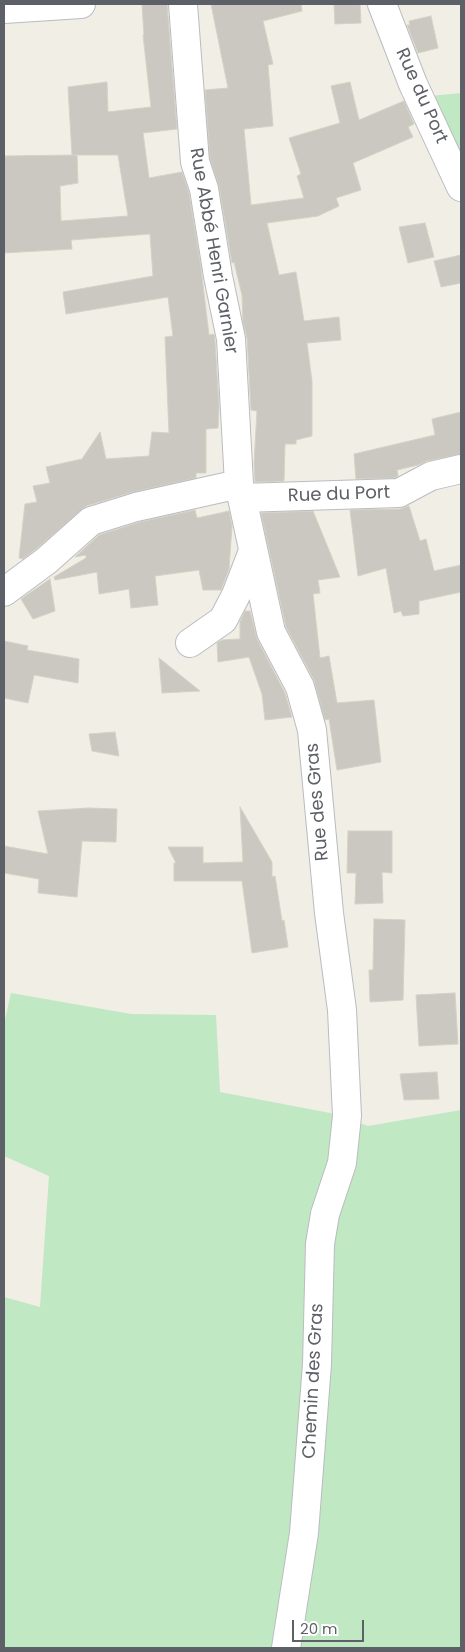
<!DOCTYPE html>
<html>
<head>
<meta charset="utf-8">
<style>
	body { margin:0 }
	#map { position:relative; width:465px; height:1652px; overflow:hidden; background:#f0eee5; font-family:Poppins,sans-serif }
	canvas { display:block }
	.frame { position:absolute; inset:0; border:5px solid #5d6066; pointer-events:none }
	.scale { position:absolute; left:292px; top:1620px; width:72px; height:22px; box-sizing:border-box; border:2px solid #5d6066; border-top:0; padding-left:6px; font-size:15px; line-height:18px; white-space:nowrap; color:#5d6066; -webkit-text-stroke:4px #fff; paint-order:stroke }
</style>
</head>
<body>
<div id="map">
<canvas width="465" height="1652"></canvas>
<div class="frame"></div>
<div class="scale">20 m</div>
</div>
<script>
const c = document.querySelector('canvas').getContext('2d');
c.lineJoin = 'round';
function fill(path, color) { c.fillStyle = color; c.fill(path, 'evenodd'); }
const poly = rows => new Path2D(rows.map(r => 'M' + r).join(''));
function strokePath(path, color, width, dash) { c.strokeStyle = color; c.lineWidth = width; c.lineCap = dash ? 'butt' : 'round'; c.setLineDash(dash || []); c.stroke(path); }
function write(font, color, halo, rows, align = 'center') {
  c.font = font + ' Poppins,sans-serif'; c.lineWidth = 4.5; c.setLineDash([]); c.textBaseline = 'middle'; c.strokeStyle = halo; c.fillStyle = color; for (const [text, x, y, turn = 0] of rows) {
    c.save(); c.translate(x, y); c.rotate((+turn || 0) * Math.PI / 180); c.textAlign = isNaN(turn) ? turn : align; if (halo) c.strokeText(text, 0, 0); c.fillText(text, 0, 0); c.restore();
  }
}
fill(poly([
	[461,93,461,170,430,96],
	[11,993,131,1014,216,1015,220,1092,330,1113,368,1126,461,1110,461,1648,4,1648,4,1297,40,1307,49,1176,4,1156,4,1024]
]), '#c0e8c3');
const building = poly([
	[142,4,167,4,177,129,143,133,149,178,182,172,189,193,201,268,209,335,214,334,215,341,219,407,218,428,206,429,206,473,196,473,196,478,133,492,86,506,36,549,23,559,19,558,25,504,37,502,33,486,50,483,46,467,82,459,100,432,106,459,149,456,152,432,169,433,165,337,173,336,168,297,66,314,63,292,153,276,150,234,71,240,72,249,4,253,4,156,77,155,78,183,60,186,61,221,128,216,118,155,72,155,68,87,107,82,108,112,151,107,143,35,144,35,142,4],
	[211,4,301,4,302,11,263,21,273,64,268,65,273,126,244,129,251,205,304,198,297,176,301,174,289,138,340,123,331,86,350,82,359,120,404,101,414,124,408,127,413,137,353,163,361,190,336,198,339,206,318,216,267,223,279,275,296,272,304,321,339,317,341,340,307,343,312,381,312,436,296,440,296,444,285,444,284,481,255,482,254,464,257,411,251,410,247,338,243,322,242,295,234,262,232,263,219,186,210,159,205,90,228,88,211,4],
	[334,4,360,4,361,23,335,24,334,4],
	[431,16,438,48,418,53,407,25,410,25,409,21,431,16],
	[425,223,434,257,408,263,399,227,425,223],
	[461,255,461,283,441,287,434,261,461,255],
	[461,412,461,454,427,461,418,465,397,470,398,476,395,478,356,479,354,454,435,435,432,419,461,412],
	[409,506,420,541,426,539,434,571,461,565,461,592,419,601,419,614,403,616,401,611,394,613,386,568,358,576,350,510,400,509,409,506],
	[195,510,197,518,229,511,232,526,229,569,221,590,203,590,199,570,155,576,158,605,131,608,129,589,99,594,97,572,55,580,54,577,86,558,86,555,75,557,99,535,140,522,195,510],
	[313,511,340,577,318,580,320,593,313,594,320,658,329,656,337,703,374,700,381,762,337,770,329,719,325,720,314,680,286,627,261,513,313,511],
	[50,579,55,611,33,619,21,599,50,579],
	[245,611,250,611,257,639,285,693,292,717,265,720,262,694,249,657,218,662,217,643,222,640,240,639,240,622,245,611],
	[4,641,28,646,27,650,79,659,78,683,34,675,28,703,4,698,4,641],
	[159,658,200,691,162,693,159,658],
	[115,732,119,756,92,751,89,734,115,732],
	[240,807,272,862,272,877,275,876,282,921,284,920,288,947,252,953,242,881,174,881,174,863,176,863,168,847,203,847,203,863,243,862,240,807],
	[89,808,117,809,116,842,82,841,77,897,38,893,39,879,4,873,4,846,48,854,38,811,89,808],
	[348,831,392,831,392,873,382,872,383,903,355,904,356,873,347,873,348,831],
	[374,919,405,920,403,1000,370,1002,369,970,373,970,374,919],
	[455,993,458,1044,419,1046,416,995,455,993],
	[437,1072,439,1099,404,1100,400,1074,437,1072]
]);
fill(building, '#cbc8c2');
strokePath(building, '#d5d1c3', 1);
const minor = poly([
	[183,4,195,162,204,189,218,276,231,339,239,484,271,632,300,687,312,730,329,913,342,1010,347,1116,342,1163,325,1214,320,1244,317,1364,304,1533,286,1648],
	[382,4,413,84,461,187],
	[4,9,81,4],
	[242,498,399,493,431,476,461,469],
	[4,592,46,561,91,521,136,507,239,484],
	[190,643,223,620,236,595,253,551]
]);
strokePath(minor, '#babcc1', 30);
strokePath(minor, '#fff', 28);
write('18px', '#5d6066', '#fff', [
	["Rue du Port",421,96,66],
	["Rue Abbé Henri Garnier",213,251,80],
	["Rue du Port",339,495,-2],
	["Rue des Gras",318,802,-95],
	["Chemin des Gras",314,1381,-87]
]);
</script>
</body>
</html>
